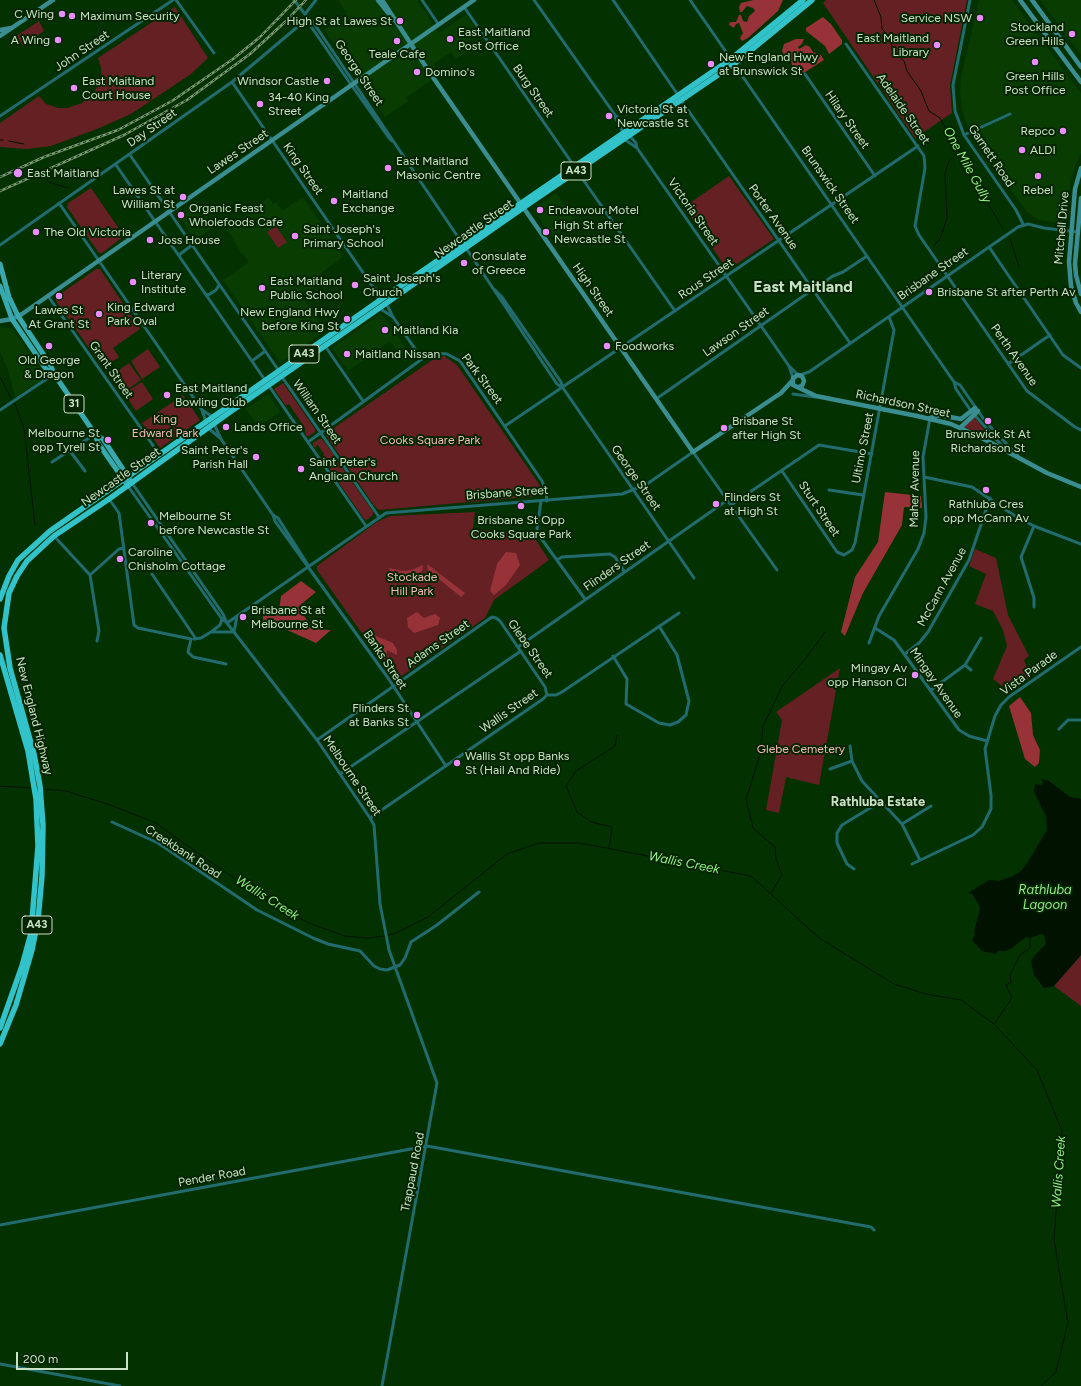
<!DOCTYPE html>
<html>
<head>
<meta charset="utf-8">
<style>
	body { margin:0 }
	#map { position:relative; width:1081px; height:1386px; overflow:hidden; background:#033100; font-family:Figtree,sans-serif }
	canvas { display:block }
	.scale { position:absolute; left:16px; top:1352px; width:112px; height:18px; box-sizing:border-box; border:2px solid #c9e1c4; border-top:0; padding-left:5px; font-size:12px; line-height:14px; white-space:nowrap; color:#c9e1c4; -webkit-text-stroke:3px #042500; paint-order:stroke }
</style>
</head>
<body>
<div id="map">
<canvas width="1081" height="1386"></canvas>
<div class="scale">200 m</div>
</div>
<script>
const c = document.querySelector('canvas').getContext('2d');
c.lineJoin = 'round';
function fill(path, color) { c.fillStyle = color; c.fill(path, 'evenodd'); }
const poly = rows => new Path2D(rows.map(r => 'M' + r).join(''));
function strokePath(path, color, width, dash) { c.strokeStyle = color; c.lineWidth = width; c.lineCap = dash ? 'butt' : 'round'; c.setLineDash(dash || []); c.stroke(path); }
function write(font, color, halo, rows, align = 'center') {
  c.font = font + ' Figtree,sans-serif'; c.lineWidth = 4; c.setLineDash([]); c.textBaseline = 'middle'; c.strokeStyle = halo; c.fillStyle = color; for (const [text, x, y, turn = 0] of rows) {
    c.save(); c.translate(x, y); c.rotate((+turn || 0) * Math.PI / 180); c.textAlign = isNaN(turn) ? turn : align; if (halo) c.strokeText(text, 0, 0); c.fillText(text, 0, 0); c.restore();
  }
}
fill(poly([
	[338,0,417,0,439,33,466,15,479,33,465,43,470,50,456,59,451,52,434,64,440,74,406,98,408,101,385,117,324,30,347,14],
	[979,0,1012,0,1081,93,1081,153,1071,178,1066,216,1063,222,1059,223,1039,220,1027,212,975,140,967,125,962,109,960,93,961,77],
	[1040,0,1081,0,1081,55],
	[556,193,576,220,552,237,533,209],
	[269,197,273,204,276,202,282,211,303,197,343,257,320,274,312,289,302,296,325,331,280,363,223,280,249,262,242,253,241,253,230,234,226,231],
	[197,201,214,227,195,240,178,215],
	[381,313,412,357,404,362,390,341,348,371,332,348],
	[0,327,12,328,46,377,15,397,8,370,0,352],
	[268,394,280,412,258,427,246,409]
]), '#083c00');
fill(poly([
	[826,0,967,0,950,85,952,113,915,138,823,3],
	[175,7,208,58,191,74,131,114,97,129,51,146,27,149,0,147,0,123,39,96,46,104,58,108,67,108,82,103,94,92,102,80,101,68,98,58],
	[39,21,44,31,23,46,16,36],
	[729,176,774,239,729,269,727,269,684,207],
	[91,188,124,236,102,253,99,253,67,207,68,203],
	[276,226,287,242,278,248,267,232],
	[96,269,100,269,140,329,113,348,119,357,103,368,56,301,56,297],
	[148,349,160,367,142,379,131,361],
	[444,356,457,365,541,487,542,492,538,496,379,510,373,504,327,437,328,432,435,358],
	[129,363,141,380,124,392,112,375],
	[142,382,153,399,136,411,124,393],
	[283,383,315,429,315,432,309,436,306,436,305,428,289,404,286,406,274,389],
	[183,395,200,420,160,448,142,423],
	[974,417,975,418,992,439,964,427],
	[319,439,322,439,334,455,333,458,327,462,323,459,324,454,317,444,316,448,313,446,313,443],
	[336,462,339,463,373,512,373,515,367,520,364,519,330,470,330,467],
	[475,512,473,529,532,534,549,560,494,600,485,618,399,678,393,677,317,570,317,566,377,522,390,516],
	[975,549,996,558,1008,615,1029,656,1024,660,1031,677,1010,692,993,679,1007,646,1003,630,993,611,975,604,986,574,969,566],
	[840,668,819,785,786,777,779,813,766,810,782,720,776,712],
	[1081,955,1081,1006,1054,986]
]), '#652024');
fill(poly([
	[753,0,783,0,778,11,748,38,742,41,740,38,743,33,739,23,736,24,734,28,729,25,730,22,736,22,739,15,741,15,743,21,747,22,749,16,755,11,753,8,747,6,742,12,740,12,739,7,741,3],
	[823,17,831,24,842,40,842,44,829,54,825,46,806,31,806,28],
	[796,39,804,39,802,44,798,47,799,49,806,45,810,47,813,52,821,55,824,60,802,74,793,68,791,61,786,59,782,51,784,44],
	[885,492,921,496,922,508,904,507,902,525,863,593,845,636,841,632,855,577,878,542],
	[506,552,516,553,520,565,506,585,494,595,490,591,497,564],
	[427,564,465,593,461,597,428,570],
	[423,565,422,571,415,575,399,576,390,571,389,568,402,571,412,570],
	[301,581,316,592,298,607,313,629,331,630,316,643,287,630,263,622,263,612,279,611,281,596],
	[417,612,424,618,435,614,440,618,438,625,414,633,408,627,407,618],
	[376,636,393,643,397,650,397,655,387,650,386,660,378,654,372,640],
	[1020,697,1031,713,1033,735,1040,750,1039,763,1035,767,1025,759,1009,706]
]), '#973239');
fill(poly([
	[1041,779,1049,781,1070,797,1081,799,1081,955,1054,986,1044,988,1034,975,1031,961,1035,955,1046,944,1044,935,1041,934,1030,938,1026,937,1012,948,1006,951,999,951,995,954,982,951,972,940,975,935,974,932,980,909,979,905,972,894,968,893,989,880,999,881,1013,876,1021,871,1027,863,1047,830,1046,816,1034,792,1035,784,1042,785,1043,782]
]), '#011300');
strokePath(poly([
	[874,0,881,17,882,29,890,37,893,52,904,61,907,71,921,91,929,111,940,118,968,169,1003,229],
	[0,140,3,140],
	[9,141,24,144],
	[43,177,49,182,68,188],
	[1010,239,1019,267],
	[934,245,940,239,947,218,945,173,949,161,958,152],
	[0,377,11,398],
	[15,404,24,428,35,525],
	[0,786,31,788],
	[42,789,66,791,107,804,154,822,271,904,309,923,345,936,368,938,385,936],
	[609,848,612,827,591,822,577,812,566,786,576,771,615,746,617,735],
	[771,893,782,875,776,859,775,847,753,828,746,799,760,755,763,726,783,685,806,658,825,632],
	[388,935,394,934,428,917,507,854,539,843,580,843,751,876,819,938,894,984,926,994,961,1000,994,1024,1037,1070,1062,1131,1054,1239,1068,1323,1056,1372,1041,1386],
	[995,1023,1012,998,1006,985,1011,982,1010,975,1020,955,1030,948,1030,938]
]), '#011300', 1);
strokePath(poly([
	[176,0,214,53],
	[294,0,308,18,313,22,462,243],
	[422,0,439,25],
	[534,0,615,115,626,126,630,127],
	[613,0,678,95],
	[690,0,731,59],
	[970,0,953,85,955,111,964,135,1016,210,1023,224],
	[464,7,574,166],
	[305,14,316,0],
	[308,18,310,25,352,86,389,138,392,141],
	[846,44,924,156,925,168,915,226,919,235,1027,391,1075,427,1081,430],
	[734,64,954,382,956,389,971,411,1004,448],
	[805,74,875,176],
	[232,82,373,287,386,296],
	[681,100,850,343],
	[0,116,173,0],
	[615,117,623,132],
	[629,135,636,143,637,148,789,366,798,375],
	[964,135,1010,114],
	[624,139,637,148],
	[130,155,279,371],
	[116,165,265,380],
	[577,171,675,311],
	[59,203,202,410,206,422],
	[0,245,232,82,308,18],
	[989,247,1063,355,1081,368],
	[466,248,557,384,563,388],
	[179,255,192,245],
	[373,288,379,300],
	[494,289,502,297,561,382,563,388,694,578],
	[206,295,210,294,216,290,219,285],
	[48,296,159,454],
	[386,303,393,317,422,359],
	[379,308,393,317],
	[325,346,363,401],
	[252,361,264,352],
	[1008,364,1050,335],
	[789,366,793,378],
	[800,375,809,372,1018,227,1028,224,1044,228,1078,232],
	[282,377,379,517],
	[954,382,960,385,985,421,1018,456],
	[269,386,366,526],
	[793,394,815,397],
	[656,399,812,290,833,276,843,272,867,256],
	[0,410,54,374],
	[202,410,213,417],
	[214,424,221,439,273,515,278,518,308,565],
	[505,426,918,146],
	[208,428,220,438],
	[308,442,422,359,435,353,447,354,460,361,542,481,546,491,547,501],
	[70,451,85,471],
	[52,462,95,434],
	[782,471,837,552,844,555,852,550,855,543,894,330,889,317],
	[924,477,972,487,1018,518,1034,526,1081,544],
	[132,483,223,614,227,623,317,740,370,818,374,825,380,904,389,950,437,1083,382,1386],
	[128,486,222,619,226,622],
	[829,490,863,495],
	[109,499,119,513,134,625,138,628,191,639,188,652,193,657,226,664],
	[541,501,537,529,538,534,585,599],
	[731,505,819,445,872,454],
	[273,515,275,521,388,678,446,766],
	[54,536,90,575,99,631,97,641],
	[557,560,562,557,610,554,615,557,624,571],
	[152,574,196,639],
	[90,575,119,549,124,548],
	[1034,607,1034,598,1021,557,1034,526],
	[227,623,386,513,622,494,647,484,693,452,777,570],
	[875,628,894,640,959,730,969,736,987,741],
	[211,632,234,632],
	[234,632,237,616],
	[194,639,201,638,211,632,220,625,222,619],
	[869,643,879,616,918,549,924,533,926,517,923,457,930,418],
	[518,647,726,501],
	[905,654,919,643,928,632,969,560,990,498],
	[613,656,627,679,626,704,659,723,670,725,678,722,686,715,689,701,677,655,659,626],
	[965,665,971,670],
	[931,690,965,665,981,638],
	[547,695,556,695,562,692,679,613],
	[1059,729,1068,720,1081,720],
	[317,740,492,617,496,618,500,621,545,687,547,695],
	[850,746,852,761,862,781,902,824,920,860],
	[830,769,852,761],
	[340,774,521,651],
	[370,818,543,699,547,695],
	[112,822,158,843,257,910,313,938,328,944,360,951,374,966,380,969,387,970,400,965,405,958,411,942,437,925,479,892],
	[902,824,931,806],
	[912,864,973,835,982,827,991,809,991,795,985,749,995,716,1001,705,1009,697,1081,647],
	[854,869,847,864,837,843,837,833,842,825,880,802],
	[0,1225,427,1146,871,1227,874,1230],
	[0,1364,120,1386]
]), '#226b6f', 3);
strokePath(poly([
	[378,0,393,19],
	[382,0,430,73,693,452,781,393,792,381],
	[1020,0,1081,82],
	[1032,0,1081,67],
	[0,30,11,28],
	[0,36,53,0],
	[1081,168,1075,189,1069,262,1071,286,1076,303,1081,312],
	[1081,198,1075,264,1076,275,1081,294],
	[0,321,12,319,22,314,474,0],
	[798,387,802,386,804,381,802,376,798,375,793,378,793,385,816,396,917,416,951,424,980,437,1047,473,1081,487],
	[930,418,939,415,961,419,975,408],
	[960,428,978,411]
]), '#3a8d91', 4.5);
strokePath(poly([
	[0,264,9,297,18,316,51,366,54,374,95,434,98,443,128,486],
	[0,286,12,319,46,369,54,374],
	[95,434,103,439,132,483]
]), '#37a9af', 5);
strokePath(poly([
	[0,599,9,576,18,560,50,531,386,296,731,59,803,0],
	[0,655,28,751,36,799,38,846,31,933,22,966,0,1028],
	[0,1044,16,1005,32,950,38,920,42,876,43,825,40,786,34,754,10,668,4,628,9,593,17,576,27,561,54,536,109,499,230,412,530,203,734,64,812,0]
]), '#31c2ca', 5.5);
const rail = poly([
	[0,177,44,157,118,130,172,101,233,59,260,37,296,0],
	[0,191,124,135,187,100,250,54,285,22,306,0]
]);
strokePath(rail, '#799a75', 2.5);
strokePath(rail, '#042500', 1, [3]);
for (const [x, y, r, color] of [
	[62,14,4,"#ea8dfd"],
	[72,16,4,"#ea8dfd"],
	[980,18,4,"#ea8dfd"],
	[400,21,4,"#ea8dfd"],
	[1072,34,4,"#ea8dfd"],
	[450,39,4,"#ea8dfd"],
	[58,40,4,"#ea8dfd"],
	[397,41,4,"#ea8dfd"],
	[937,45,4,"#ea8dfd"],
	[1035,62,4,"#ea8dfd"],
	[711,64,4,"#ea8dfd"],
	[417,72,4,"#ea8dfd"],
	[327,81,4,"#ea8dfd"],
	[74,88,4,"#ea8dfd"],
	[260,104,4,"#ea8dfd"],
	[609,116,4,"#ea8dfd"],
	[1063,131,4,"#ea8dfd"],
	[1022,150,4,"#ea8dfd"],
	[388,168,4,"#ea8dfd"],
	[18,173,5,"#ea8dfd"],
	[1038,176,4,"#ea8dfd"],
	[183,197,4,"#ea8dfd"],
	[334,201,4,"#ea8dfd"],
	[540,210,4,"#ea8dfd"],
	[181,215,4,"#ea8dfd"],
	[36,232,4,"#ea8dfd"],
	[546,232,4,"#ea8dfd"],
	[295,236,4,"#ea8dfd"],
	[150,240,4,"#ea8dfd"],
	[464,263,4,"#ea8dfd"],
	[133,282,4,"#ea8dfd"],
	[355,285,4,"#ea8dfd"],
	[262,288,4,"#ea8dfd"],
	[929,292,4,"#ea8dfd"],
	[59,296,4,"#ea8dfd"],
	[99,314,4,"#ea8dfd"],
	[347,319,4,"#ea8dfd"],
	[385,330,4,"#ea8dfd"],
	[49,346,4,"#ea8dfd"],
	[607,346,4,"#ea8dfd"],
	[347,354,4,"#ea8dfd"],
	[167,395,4,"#ea8dfd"],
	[988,421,4,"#ea8dfd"],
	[226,427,4,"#ea8dfd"],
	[724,428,4,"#ea8dfd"],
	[108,440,4,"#ea8dfd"],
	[256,457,4,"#ea8dfd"],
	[301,469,4,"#ea8dfd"],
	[986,490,4,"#ea8dfd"],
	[716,504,4,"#ea8dfd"],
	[521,506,4,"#ea8dfd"],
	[151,523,4,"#ea8dfd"],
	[120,559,4,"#ea8dfd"],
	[243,617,4,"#ea8dfd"],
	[915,675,4,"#ea8dfd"],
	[417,715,4,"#ea8dfd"],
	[457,763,4,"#ea8dfd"]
]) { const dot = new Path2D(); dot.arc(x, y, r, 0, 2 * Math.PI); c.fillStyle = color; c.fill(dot); strokePath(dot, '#042500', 1.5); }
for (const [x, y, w] of [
	[576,171,30],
	[304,354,30],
	[74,404,20],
	[37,925,30]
]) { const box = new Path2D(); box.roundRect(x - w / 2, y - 9, w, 18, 3); c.fillStyle = '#042500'; c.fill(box); strokePath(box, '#c9e1c4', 1); }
write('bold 11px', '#c9e1c4', null, [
	["A43",576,171],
	["A43",304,354],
	["31",74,404],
	["A43",37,925]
]);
write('12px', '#c9e1c4', '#042500', [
	["C Wing",54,14,"right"],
	["Maximum Security",80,16],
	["Service NSW",972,18,"right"],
	["High St at Lawes St",392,21,"right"],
	["Stockland",1064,27,"right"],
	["Green Hills",1064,41,"right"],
	["East Maitland",458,32],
	["Post Office",458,46],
	["East Maitland",929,38,"right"],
	["Library",929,52,"right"],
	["A Wing",50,40,"right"],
	["Teale Cafe",397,54,"center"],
	["New England Hwy",719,57],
	["at Brunswick St",719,71],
	["Domino's",425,72],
	["Green Hills",1035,76,"center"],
	["Post Office",1035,90,"center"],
	["East Maitland",82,81],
	["Court House",82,95],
	["Windsor Castle",319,81,"right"],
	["34-40 King",268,97],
	["Street",268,111],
	["Victoria St at",617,109],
	["Newcastle St",617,123],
	["Repco",1055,131,"right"],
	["ALDI",1030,150],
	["East Maitland",396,161],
	["Masonic Centre",396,175],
	["East Maitland",27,173],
	["Lawes St at",175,190,"right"],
	["William St",175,204,"right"],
	["Rebel",1038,190,"center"],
	["Maitland",342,194],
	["Exchange",342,208],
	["Organic Feast",189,208],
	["Wholefoods Cafe",189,222],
	["Endeavour Motel",548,210],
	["High St after",554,225],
	["Newcastle St",554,239],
	["Saint Joseph's",303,229],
	["Primary School",303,243],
	["The Old Victoria",44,232],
	["Joss House",158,240],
	["Consulate",472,256],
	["of Greece",472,270],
	["Literary",141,275],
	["Institute",141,289],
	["Saint Joseph's",363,278],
	["Church",363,292],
	["East Maitland",270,281],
	["Public School",270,295],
	["Brisbane St after Perth Av",937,292],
	["King Edward",107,307],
	["Park Oval",107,321],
	["Lawes St",59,310,"center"],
	["At Grant St",59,324,"center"],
	["New England Hwy",339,312,"right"],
	["before King St",339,326,"right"],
	["Maitland Kia",393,330],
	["Foodworks",615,346],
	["Maitland Nissan",355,354],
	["Old George",49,360,"center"],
	["& Dragon",49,374,"center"],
	["East Maitland",175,388],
	["Bowling Club",175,402],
	["Brisbane St",732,421],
	["after High St",732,435],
	["Lands Office",234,427],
	["Melbourne St",100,433,"right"],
	["opp Tyrell St",100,447,"right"],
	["Brunswick St At",988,434,"center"],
	["Richardson St",988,448,"center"],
	["Saint Peter's",248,450,"right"],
	["Parish Hall",248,464,"right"],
	["Saint Peter's",309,462],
	["Anglican Church",309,476],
	["Flinders St",724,497],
	["at High St",724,511],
	["Rathluba Cres",986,504,"center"],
	["opp McCann Av",986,518,"center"],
	["Melbourne St",159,516],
	["before Newcastle St",159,530],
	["Brisbane St Opp",521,520,"center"],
	["Cooks Square Park",521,534,"center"],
	["Caroline",128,552],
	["Chisholm Cottage",128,566],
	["Brisbane St at",251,610],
	["Melbourne St",251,624],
	["Mingay Av",907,668,"right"],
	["opp Hanson Cl",907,682,"right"],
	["Flinders St",409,708,"right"],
	["at Banks St",409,722,"right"],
	["Wallis St opp Banks",465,756],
	["St (Hail And Ride)",465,770]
], 'left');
write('12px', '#c9e1c4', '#042500', [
	["John Street",82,51,-34],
	["George Street",359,73,56],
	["Burg Street",533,91,55],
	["Adelaide Street",903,109,55],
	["Hilary Street",847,120,55],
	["Day Street",152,128,-35],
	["Lawes Street",238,152,-34],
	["Garnett Road",991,156,56],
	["King Street",303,169,55],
	["Brunswick Street",830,185,55],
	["Victoria Street",693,212,55],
	["Porter Avenue",773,217,55],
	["Mitchell Drive",1062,228,-85],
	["Newcastle Street",474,229,-35],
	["Brisbane Street",933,274,-35],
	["Rous Street",706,279,-34],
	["High Street",593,290,55],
	["Lawson Street",736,332,-35],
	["Perth Avenue",1014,355,55],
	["Grant Street",111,370,55],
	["Park Street",482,379,53],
	["Richardson Street",903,404,12],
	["William Street",317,412,55],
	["Ultimo Street",863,448,-79],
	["Newcastle Street",121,477,-35],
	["George Street",636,478,55],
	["Maher Avenue",915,489,-89],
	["Brisbane Street",507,493,-4],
	["Sturt Street",819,509,56],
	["Flinders Street",617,566,-35],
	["McCann Avenue",942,587,-61],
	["Adams Street",438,644,-35],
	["Glebe Street",530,649,55],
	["Banks Street",385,660,56],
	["Vista Parade",1029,673,-36],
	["Mingay Avenue",936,683,55],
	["Wallis Street",509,711,-35],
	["New England Highway",34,716,76],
	["Melbourne Street",352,776,56],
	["Creekbank Road",183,852,33],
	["Trappaud Road",413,1172,-79],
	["Pender Road",212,1177,-10]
]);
write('12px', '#f4bbb9', '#042500', [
	["King",165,419],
	["Edward Park",165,433],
	["Cooks Square Park",430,440],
	["Stockade",412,577],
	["Hill Park",412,591],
	["Glebe Cemetery",801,749]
]);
write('italic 13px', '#95ee85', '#042500', [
	["One Mile Gully",967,165,61],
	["Wallis Creek",684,863,11],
	["Rathluba",1045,890],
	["Lagoon",1045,905],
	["Wallis Creek",267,898,32],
	["Wallis Creek",1059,1172,-86]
]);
write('bold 13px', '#c9e1c4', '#042500', [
	["Rathluba Estate",878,802]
]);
write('bold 16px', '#c9e1c4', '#042500', [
	["East Maitland",803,287]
]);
</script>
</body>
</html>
